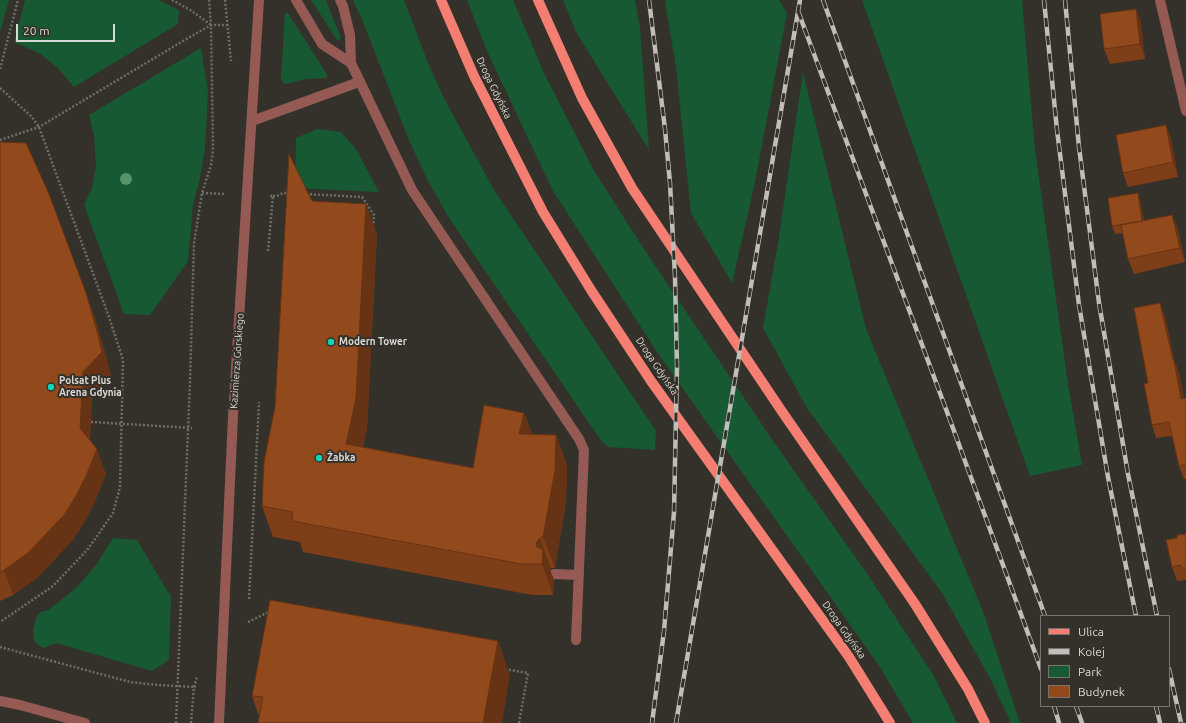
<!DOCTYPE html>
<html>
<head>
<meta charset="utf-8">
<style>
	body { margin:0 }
	#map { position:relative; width:1186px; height:723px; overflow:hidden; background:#34312b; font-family:Ubuntu,sans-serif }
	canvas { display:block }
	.legend { position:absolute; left:1040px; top:615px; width:130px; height:92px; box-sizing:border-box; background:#34312b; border:1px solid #77746f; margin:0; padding:5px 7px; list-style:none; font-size:12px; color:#dbd9d5 }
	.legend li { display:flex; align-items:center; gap:8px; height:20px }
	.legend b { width:20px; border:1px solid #77746f }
	.scale { position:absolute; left:16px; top:24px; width:99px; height:18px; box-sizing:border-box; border:2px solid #dbd9d5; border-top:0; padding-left:5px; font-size:12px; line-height:14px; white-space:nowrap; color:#dbd9d5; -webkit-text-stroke:3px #34312b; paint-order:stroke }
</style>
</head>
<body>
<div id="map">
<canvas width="1186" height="723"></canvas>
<ul class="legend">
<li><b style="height:5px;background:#f57e72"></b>Ulica</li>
<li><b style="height:5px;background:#c0beb9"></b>Kolej</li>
<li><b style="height:11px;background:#175933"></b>Park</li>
<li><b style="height:11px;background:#92491c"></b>Budynek</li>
</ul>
<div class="scale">20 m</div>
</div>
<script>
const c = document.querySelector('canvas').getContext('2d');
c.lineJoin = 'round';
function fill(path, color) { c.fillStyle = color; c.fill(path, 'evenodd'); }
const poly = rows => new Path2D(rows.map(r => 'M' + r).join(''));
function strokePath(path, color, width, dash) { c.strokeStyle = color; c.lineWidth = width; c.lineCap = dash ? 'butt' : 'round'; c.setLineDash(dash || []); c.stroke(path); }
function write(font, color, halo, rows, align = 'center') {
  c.font = font + ' Ubuntu,sans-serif'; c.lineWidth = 4; c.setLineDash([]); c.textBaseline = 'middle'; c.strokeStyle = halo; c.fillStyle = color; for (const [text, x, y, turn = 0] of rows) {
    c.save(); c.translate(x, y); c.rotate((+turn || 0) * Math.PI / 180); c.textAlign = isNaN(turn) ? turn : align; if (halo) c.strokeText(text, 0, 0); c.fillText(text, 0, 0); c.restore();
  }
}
fill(poly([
	[0,0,9,0,0,33],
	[25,0,158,0,179,10,178,24,74,87,58,68,39,53,14,42],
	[311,0,326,0,341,38,339,40,337,40],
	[353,0,404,0,430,68,445,100,494,190,656,431,655,450,608,447,602,442,449,218,428,181,409,140,363,22],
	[467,0,513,0,544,73,593,169,642,246,773,441,866,572,934,676,957,723,913,723,880,667,659,355,553,191,487,51],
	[563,0,635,0,640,27,649,150,576,32],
	[666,0,779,0,787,13,754,187,732,283,691,213,676,67,665,2],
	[862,0,1022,0,1035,150,1068,384,1082,465,1030,476],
	[285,13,288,13,328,76,326,78,306,79,286,84,283,83,281,79],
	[201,48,208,91,205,149,200,178,193,205,188,261,150,315,124,314,84,205,92,188,96,167,94,136,89,115],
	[803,72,866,329,984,614,1020,723,1011,723,990,678,942,593,807,408,763,328,778,243],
	[317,129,341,132,356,149,379,192,295,188,296,138],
	[113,538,137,540,171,597,169,660,152,671,56,643,44,648,38,645,34,640,33,631,36,618,40,612,48,610,54,606,77,587,96,565]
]), '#175933');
strokePath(poly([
	[172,0,192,11,211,25],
	[225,0,231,61],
	[0,69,18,0],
	[0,88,32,117,39,127,109,317,123,360,120,487,113,513,88,549,53,586,0,622],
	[0,140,39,127,183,41,211,25,227,25],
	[202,193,225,194],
	[306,194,362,197,374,215,373,228],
	[273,196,277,196,283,193,289,193],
	[268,251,273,196,270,196],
	[91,422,192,428],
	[249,599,259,402],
	[248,622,271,611],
	[0,647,130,682,157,685,196,687],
	[505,669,528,673,519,723],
	[176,723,190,381,194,243,202,193,211,165,213,150,211,25,209,0],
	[191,723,194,687,197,677]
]), '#706d68', 2.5, [2, 2]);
strokePath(poly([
	[296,0,322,44,351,63],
	[340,0,343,6,350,35,351,63,412,190,579,439,584,450,576,640],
	[1160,0,1186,111],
	[252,121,359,82],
	[554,574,579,575],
	[0,701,20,705,85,723],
	[219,723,233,416,259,0]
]), '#945a53', 10);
strokePath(poly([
	[441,0,474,76,543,212,591,290,651,381,849,657,890,723],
	[538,0,582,98,632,188,783,413,915,604,968,689,985,723]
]), '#f57e72', 10);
const rail = poly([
	[649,0,665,129,670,183,675,277,677,367,674,512,664,631,652,723],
	[823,0,1045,616],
	[1044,0,1057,130,1079,305,1108,477,1136,616],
	[1065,0,1079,147,1099,303,1128,474,1157,616],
	[798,11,950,420,1041,669],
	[1169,669,1181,723],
	[1054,706,1059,723],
	[1076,706,1082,723],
	[1156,706,1160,723],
	[676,723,800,0]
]);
strokePath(rail, '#c0beb9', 4.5);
strokePath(rail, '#34312b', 3, [9]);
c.fillStyle = '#579369';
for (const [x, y] of [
	[126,179]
]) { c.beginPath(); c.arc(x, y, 6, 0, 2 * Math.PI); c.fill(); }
fill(poly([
	[1136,9,1141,23,1145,59,1110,64,1104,49],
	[1166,125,1171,139,1178,177,1128,187,1123,173],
	[0,141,95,318,106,356,111,377,92,397,90,440,106,474,95,501,85,521,73,540,37,578,13,595,0,601],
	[1140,200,1144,221,1172,215,1178,229,1185,262,1134,274,1128,259,1123,233,1115,234,1112,226],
	[312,201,377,234,367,428,363,447,473,468,524,413,532,434,556,435,567,465,566,501,555,568,551,568,550,570,554,580,553,595,532,595,303,552,300,542,273,537,262,506,275,407],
	[1165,316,1174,360,1179,373,1184,398,1186,398,1186,479,1184,479,1179,466,1172,436,1156,438,1152,425,1148,383],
	[1186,534,1186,580,1177,581,1172,567,1177,538],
	[498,641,510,676,259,716,252,696]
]), '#7e3f18');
fill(poly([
	[1136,9,1141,23,1145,59,1140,44],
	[1166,125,1171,139,1178,177,1173,162],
	[1138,193,1140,200,1145,229,1142,221],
	[366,204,377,234,367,428,357,475,346,444],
	[1172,215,1178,229,1185,262,1180,248],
	[86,293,95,318,106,356,111,377,92,397,89,453,80,428,83,372],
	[1160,303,1165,316,1174,360,1179,373,1186,411,1181,399],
	[524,413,535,443,519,434],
	[556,435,567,465,566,501,555,568,543,537],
	[97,449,106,474,95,501,85,521,73,540,37,578,13,595,4,570],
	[540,538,551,568,550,570,554,580,553,595,542,564,537,547,536,543],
	[498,641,510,676,502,723,483,723]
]), '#663314');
const building = poly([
	[1136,9,1140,44,1104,49,1100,14,1136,9],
	[1166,125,1173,162,1123,173,1116,135,1166,125],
	[0,141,1,142,26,143,49,194,86,293,97,331,102,352,83,372,80,428,97,449,86,476,76,496,64,515,28,553,4,570,0,572,0,141],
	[289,154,312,201,366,204,356,398,346,444,473,468,484,405,524,413,519,434,556,435,555,470,543,537,540,538,536,543,537,547,543,550,542,564,521,564,292,521,293,512,262,506,264,462,275,407,289,154],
	[1138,193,1142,221,1112,226,1108,198,1138,193],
	[1172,215,1180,248,1128,259,1121,225,1172,215],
	[1160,303,1173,360,1174,360,1181,399,1186,398,1186,464,1179,466,1169,422,1152,425,1144,384,1148,383,1134,308,1160,303],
	[1186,534,1186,568,1182,568,1181,565,1172,567,1166,540,1177,538,1177,535,1186,534],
	[270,600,498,641,483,723,258,723,263,697,252,696,270,600]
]);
fill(building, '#92491c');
strokePath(building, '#663314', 1);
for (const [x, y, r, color] of [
	[331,342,4,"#0dd5b5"],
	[51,387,4,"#0dd5b5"],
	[319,458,4,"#0dd5b5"]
]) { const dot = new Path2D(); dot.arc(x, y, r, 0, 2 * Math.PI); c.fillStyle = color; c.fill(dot); strokePath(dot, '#34312b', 1.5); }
write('10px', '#dbd9d5', '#34312b', [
	["Droga Gdyńska",494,88,64],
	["Kazimierza Górskiego",237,361,-86],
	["Droga Gdyńska",657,366,56],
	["Droga Gdyńska",844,630,55]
]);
write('bold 10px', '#dbd9d5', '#34312b', [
	["Modern Tower",339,342],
	["Polsat Plus",59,381],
	["Arena Gdynia",59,393],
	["Żabka",327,458]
], 'left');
</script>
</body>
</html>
